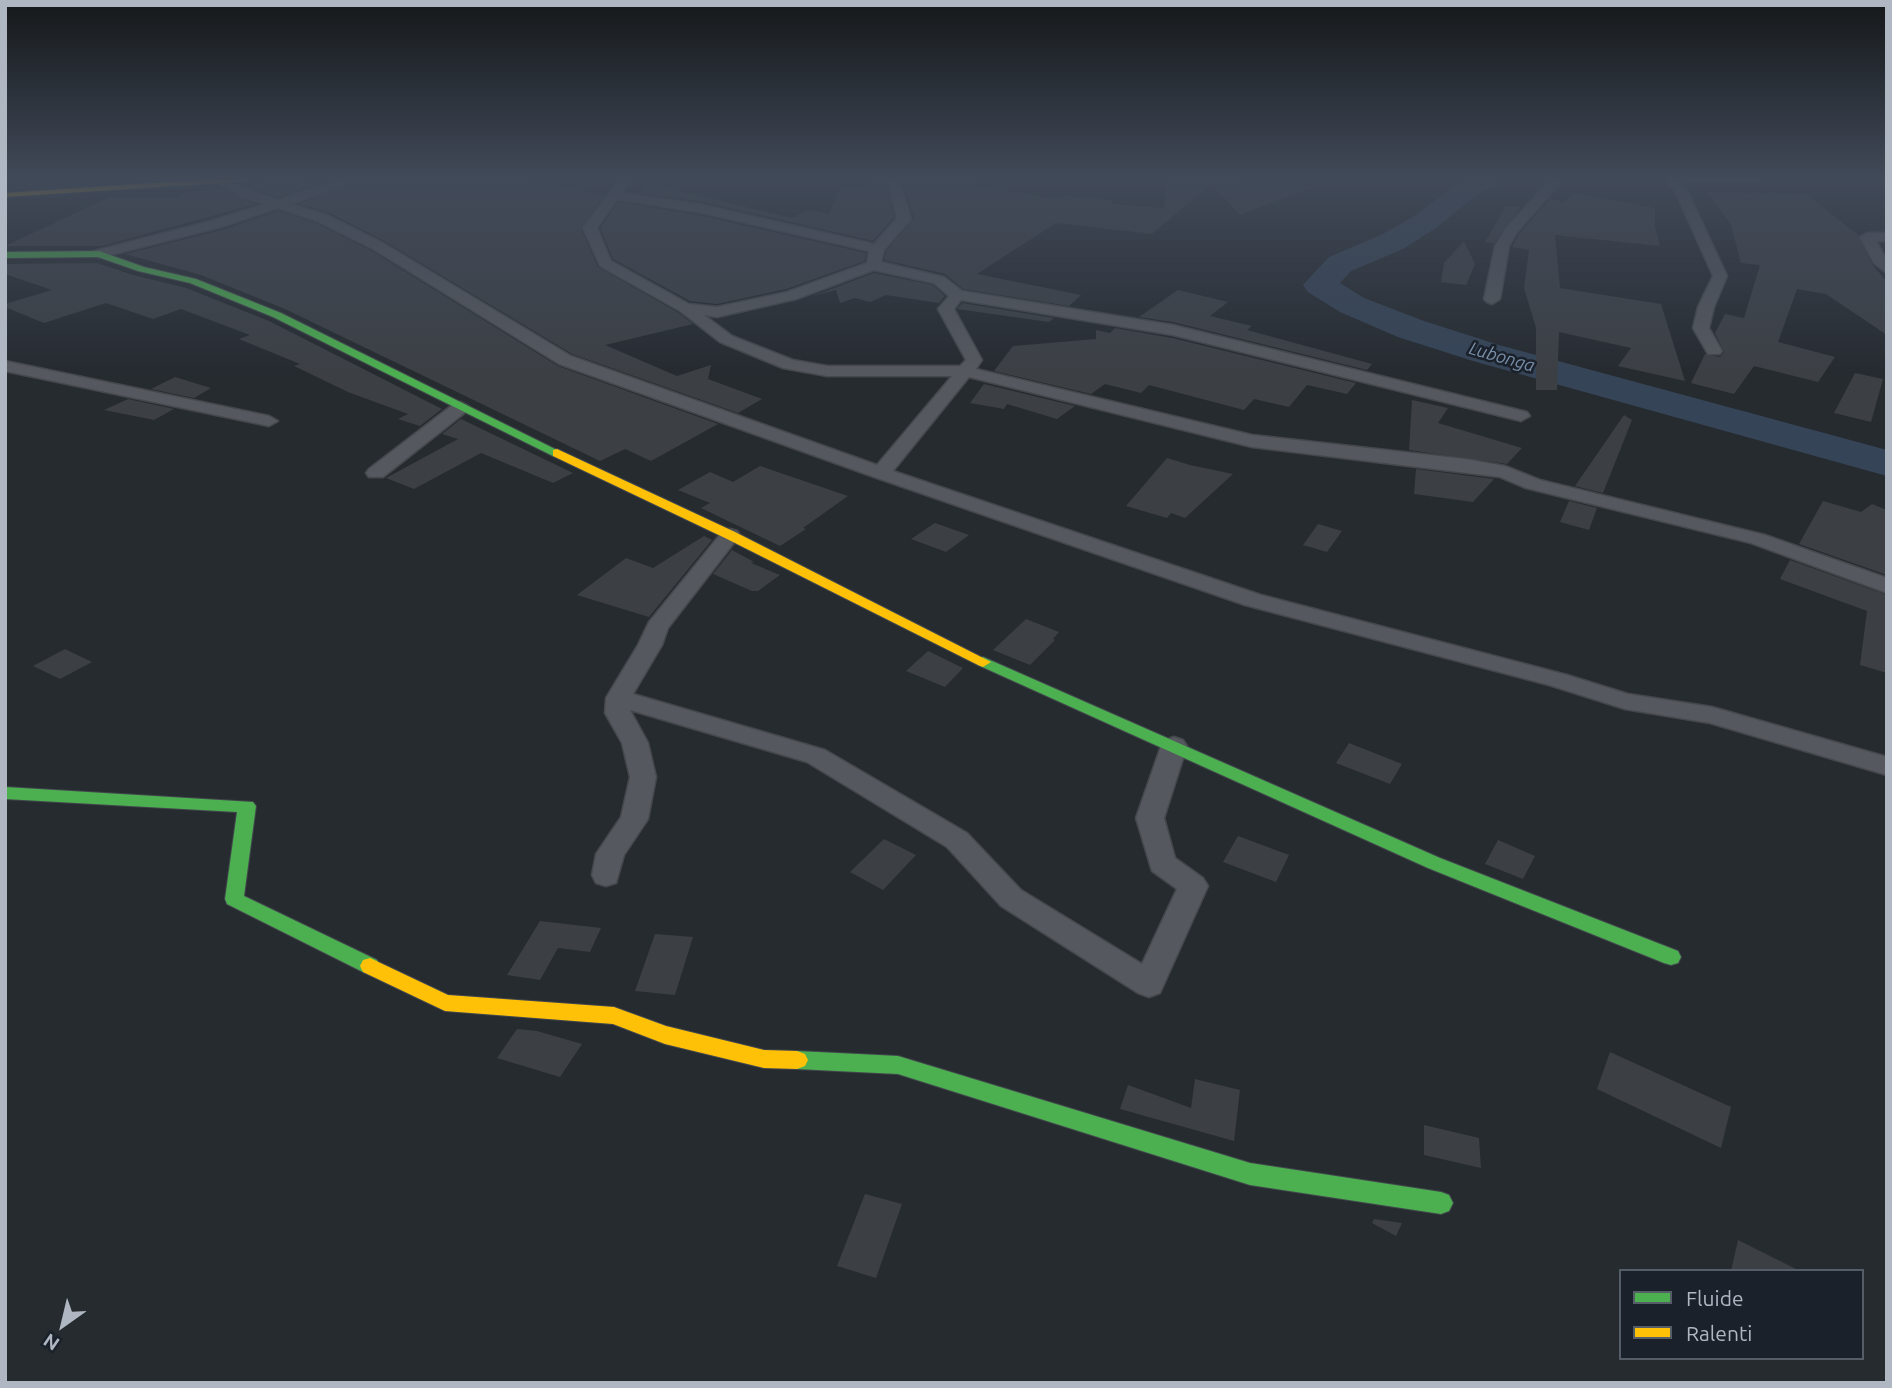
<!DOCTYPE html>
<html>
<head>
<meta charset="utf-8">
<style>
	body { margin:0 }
	#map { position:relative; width:1892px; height:1388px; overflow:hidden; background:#262b30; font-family:Ubuntu,sans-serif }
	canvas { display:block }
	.frame { position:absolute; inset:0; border:7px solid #aeb7c2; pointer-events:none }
	.legend { position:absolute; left:1619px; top:1269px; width:245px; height:91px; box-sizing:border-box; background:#1a212a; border:2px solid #555d67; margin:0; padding:9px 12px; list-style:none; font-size:21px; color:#aeb7c2 }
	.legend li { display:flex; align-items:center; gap:14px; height:35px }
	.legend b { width:35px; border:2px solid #555d67 }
	.north { position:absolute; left:28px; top:1290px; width:70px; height:70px; -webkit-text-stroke:5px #1a212a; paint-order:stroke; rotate:214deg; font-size:19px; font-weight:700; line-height:28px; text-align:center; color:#aeb7c2 }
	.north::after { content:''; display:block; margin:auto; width:24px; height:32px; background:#aeb7c2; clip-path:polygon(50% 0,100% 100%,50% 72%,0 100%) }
</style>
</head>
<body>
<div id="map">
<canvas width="1892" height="1388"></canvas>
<div class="frame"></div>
<ul class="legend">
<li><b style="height:9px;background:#4caf50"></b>Fluide</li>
<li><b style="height:9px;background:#ffc107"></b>Ralenti</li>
</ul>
<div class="north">N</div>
</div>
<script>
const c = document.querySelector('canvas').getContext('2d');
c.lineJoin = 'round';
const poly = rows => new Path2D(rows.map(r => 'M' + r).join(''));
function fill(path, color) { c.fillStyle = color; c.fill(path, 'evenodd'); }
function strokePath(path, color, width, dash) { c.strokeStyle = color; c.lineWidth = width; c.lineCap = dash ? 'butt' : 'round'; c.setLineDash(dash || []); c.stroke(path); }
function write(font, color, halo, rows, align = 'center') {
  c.font = font + ' Ubuntu,sans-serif'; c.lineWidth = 5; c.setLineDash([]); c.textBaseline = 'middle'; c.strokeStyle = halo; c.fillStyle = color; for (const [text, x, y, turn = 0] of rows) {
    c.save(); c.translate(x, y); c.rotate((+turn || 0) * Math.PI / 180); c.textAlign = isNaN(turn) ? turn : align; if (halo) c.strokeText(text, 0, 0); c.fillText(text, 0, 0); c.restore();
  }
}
fill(poly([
	[1464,179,1503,179,1499,185,1479,193,1436,228,1403,249,1351,271,1340,283,1364,298,1424,321,1499,345,1887,450,1887,476,1473,361,1398,337,1340,312,1308,292,1303,285,1329,257,1381,235,1414,216,1464,179]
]), '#354457');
fill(poly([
	[298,179,315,183,324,182,278,197,249,188,261,181],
	[364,179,520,179,605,195,581,229,598,267,679,313,693,324,605,345,677,376,711,365,708,379,762,399,738,413,572,354,384,241,328,212,299,204],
	[868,179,885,179,894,217,873,241,704,202,639,193,654,185,792,218,808,210,829,214,840,188,868,188],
	[902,179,980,179,976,187,1062,199,1064,196,1112,200,1112,204,1164,208,1167,179,1217,179,1310,188,1240,215,1211,184,1152,234,1056,223,977,274,1081,295,1069,306,963,289,945,274,884,260,886,251,914,218],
	[223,189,256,204,102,246,5,246,110,197,179,197,184,192],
	[1707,192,1806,194,1858,235,1872,264,1887,282,1887,335,1826,294,1797,289,1778,342,1835,357,1818,382,1754,366,1734,394,1691,383,1705,354,1720,357,1724,352,1715,333,1725,314,1744,318,1760,265,1741,263,1731,225],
	[1573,193,1655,208,1655,227,1660,246,1555,235,1560,288,1661,304,1685,381,1618,366,1631,348,1559,332,1557,390,1536,390,1536,328,1524,288,1529,250,1512,247,1519,234,1550,199,1564,202],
	[618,202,703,216,866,253,865,261,786,289,717,304,690,301,613,259,600,228],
	[1506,206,1521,207,1494,243,1485,242],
	[278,211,316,223,372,251,558,366,718,424,651,461,625,449,600,461,285,309,201,275,125,254,222,230],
	[1464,241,1475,264,1466,285,1441,282,1444,263],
	[97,263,133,275,186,288,269,321,442,409,420,426,398,419,408,414,348,392,294,366,300,364,239,339,250,335,181,309,153,319,106,303,44,323,5,307,5,304,52,290,5,274,5,264],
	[874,273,933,285,945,296,939,303,886,295,870,302,855,298,840,303,836,290,813,296],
	[1178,290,1228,302,1210,316,1252,326,1247,330,1372,364,1367,370,1173,322,1139,317],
	[962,303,1054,318,1049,322,957,309],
	[1115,328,1172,338,1356,383,1347,394,1307,385,1289,407,1254,399,1244,410,1149,385,1141,393,1105,384,1091,394,994,371,1013,346,1096,339,1096,330,1110,333],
	[1855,373,1883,379,1871,422,1834,413],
	[175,377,211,388,194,398,151,389],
	[984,384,1075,406,1057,419,1007,404,1004,409,970,403],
	[128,399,174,409,154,420,104,410],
	[1412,400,1448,408,1438,423,1522,448,1507,464,1409,450],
	[1624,415,1632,420,1603,493,1575,486],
	[461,419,573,473,553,483,481,453,414,489,386,478,458,439,442,434],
	[1167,458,1190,465,1233,474,1185,518,1171,513,1167,518,1126,506],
	[760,466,848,496,803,528,806,529,780,546,701,508,710,503,678,490,710,472,733,482],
	[1416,469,1494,479,1473,502,1414,494],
	[1569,501,1597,508,1589,530,1560,522],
	[1823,501,1861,512,1872,504,1887,510,1887,575,1799,544],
	[935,523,969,535,946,552,911,539],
	[1318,524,1342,531,1327,552,1303,545],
	[704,536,712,540,649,617,577,595,626,558,653,568],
	[732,550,754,562,751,563,780,575,758,591,752,591,713,574],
	[1790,560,1887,595,1887,673,1860,665,1867,611,1780,579],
	[1026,619,1059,632,1053,639,1055,640,1030,665,993,650],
	[65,649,92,662,60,679,33,666],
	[928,651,963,668,945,687,906,671],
	[1349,743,1402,764,1390,784,1336,763],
	[1238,836,1289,855,1276,882,1223,862],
	[884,839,916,855,883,890,850,872],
	[1498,840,1535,856,1523,879,1485,864],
	[540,921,601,928,590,952,558,948,540,980,507,975],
	[655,934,693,937,675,995,635,991],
	[517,1029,537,1031,582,1044,560,1077,497,1058],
	[1610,1052,1731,1107,1721,1148,1597,1089],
	[1195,1079,1240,1090,1234,1141,1120,1109,1128,1085,1191,1108],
	[1424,1125,1479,1138,1481,1168,1424,1155],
	[865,1194,902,1204,876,1278,837,1266],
	[1374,1219,1402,1223,1396,1236,1372,1223],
	[1738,1240,1800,1271,1731,1271]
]), '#3c4045');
const street = poly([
	[211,179,226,179,248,190,278,200,343,179,362,179,291,204,327,215,383,243,571,356,877,465,952,376,827,376,783,368,720,342,680,311,600,266,583,228,620,179,632,179,622,193,703,205,874,244,897,218,887,179,899,179,911,219,884,250,881,262,944,277,962,291,1173,325,1527,412,1530,416,1521,421,1173,335,961,300,954,309,982,360,976,369,1252,435,1466,459,1505,466,1540,480,1765,535,1887,578,1887,593,1751,543,1526,488,1500,477,1252,447,969,377,893,471,1261,595,1567,675,1628,694,1712,707,1887,757,1887,775,1710,723,1625,709,1549,685,1245,605,874,477,559,364,373,249,317,221,278,208,221,227,99,258,92,254,94,251,211,221,265,204,240,196,211,179],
	[617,199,703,213,869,251,867,263,787,292,717,307,689,304,611,261,597,228,617,199],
	[874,270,934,283,949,296,938,309,966,360,960,366,827,366,793,360,732,336,704,315,717,317,796,299,874,270],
	[1551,179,1564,179,1517,232,1509,246,1500,299,1492,304,1487,302,1484,299,1495,246,1507,227,1551,179],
	[1666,179,1678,179,1688,192,1727,276,1714,307,1709,328,1722,351,1720,354,1708,354,1693,328,1698,307,1713,276,1676,193,1666,179],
	[1879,179,1887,179,1887,183,1881,182,1879,179],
	[1887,233,1887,241,1876,241,1887,260,1887,273,1874,263,1860,237,1867,233,1887,233],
	[5,361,269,416,278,421,269,426,5,371,5,361],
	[461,402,470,407,467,411,383,477,369,477,366,473,369,469,455,403,461,402],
	[730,529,737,531,740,535,668,628,662,645,633,694,825,750,967,833,1021,890,1142,964,1177,889,1152,871,1136,818,1161,746,1165,740,1174,737,1183,740,1187,746,1164,818,1175,858,1203,878,1208,886,1160,993,1149,997,1138,993,1001,906,947,847,807,762,630,710,648,743,656,777,648,819,624,855,616,883,606,886,596,883,592,875,596,854,621,817,630,777,622,743,605,713,606,698,638,645,649,622,723,531,730,529]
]);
const fast = poly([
	[1665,179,1763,179,1759,181,1669,181,1665,179],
	[99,251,144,267,196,279,281,313,563,453,557,457,553,456,273,317,190,283,138,271,98,257,5,258,5,252,99,251],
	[983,657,1440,858,1678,951,1681,957,1678,963,1671,965,1664,963,1428,868,978,665,975,662,983,657],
	[5,787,253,802,256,806,244,896,377,960,380,966,377,972,370,974,363,972,227,904,225,899,237,812,5,799,5,787],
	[797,1051,898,1056,1250,1163,1441,1192,1449,1195,1453,1203,1449,1211,1441,1214,1250,1185,898,1074,797,1069,789,1066,786,1060,789,1054,797,1051]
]);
const slow = poly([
	[212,179,253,179,249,181,5,197,5,193,212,179],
	[557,449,735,532,991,662,983,667,978,665,725,538,553,456,553,450,557,449],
	[370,958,448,995,614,1007,666,1026,764,1050,797,1051,805,1054,808,1060,805,1066,797,1069,764,1068,665,1044,613,1024,445,1011,363,972,360,966,363,960,370,958]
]);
strokePath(street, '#44484c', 3);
strokePath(fast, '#42474d', 2);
strokePath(slow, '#42474d', 2);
fill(street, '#55585e');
fill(fast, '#4caf50');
fill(slow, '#ffc107');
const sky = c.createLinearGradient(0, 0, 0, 373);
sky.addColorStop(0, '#15181a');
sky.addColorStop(0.48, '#414a59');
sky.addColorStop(1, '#414a5900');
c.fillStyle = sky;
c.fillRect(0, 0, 1892, 373);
write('italic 18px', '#798fa9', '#1a212a', [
	["Lubonga",1502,357,16]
]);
</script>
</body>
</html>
